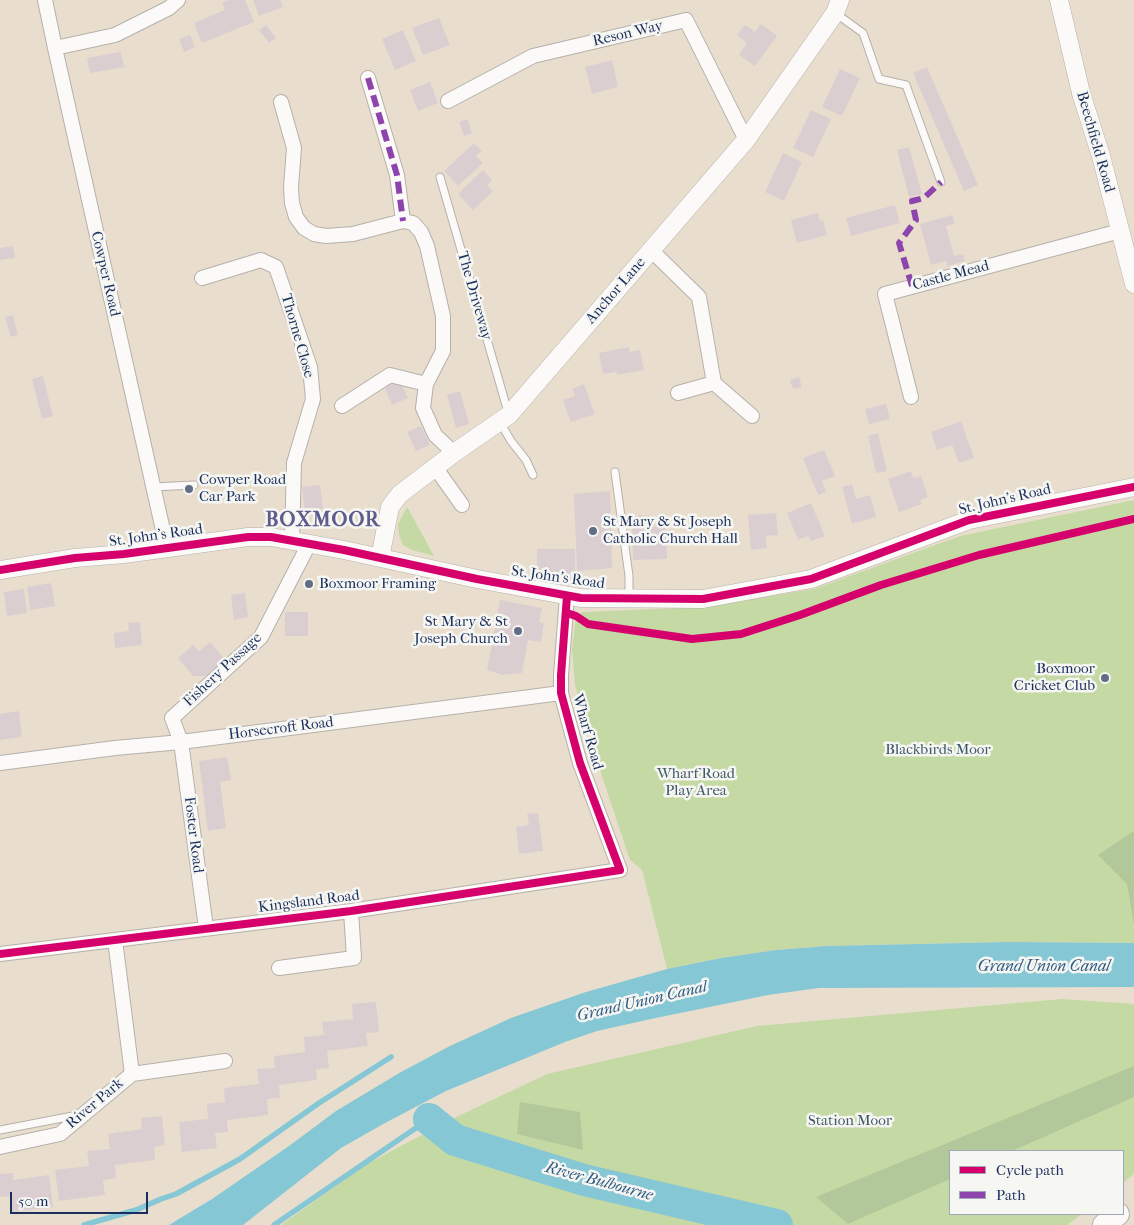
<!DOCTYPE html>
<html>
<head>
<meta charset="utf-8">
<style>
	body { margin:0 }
	#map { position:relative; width:1134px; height:1225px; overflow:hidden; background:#e9dece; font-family:"IM FELL French Canon",serif }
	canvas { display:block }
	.legend { position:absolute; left:949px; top:1150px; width:175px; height:65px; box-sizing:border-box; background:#f6f6f2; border:1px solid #9ea6b7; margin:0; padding:6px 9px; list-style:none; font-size:15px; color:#1b2f5e }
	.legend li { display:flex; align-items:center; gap:10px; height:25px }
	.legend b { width:25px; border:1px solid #9ea6b7 }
	.scale { position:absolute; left:10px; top:1192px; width:138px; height:22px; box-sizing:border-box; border:2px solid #1b2f5e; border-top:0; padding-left:6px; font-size:15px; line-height:18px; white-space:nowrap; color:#1b2f5e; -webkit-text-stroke:4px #f6f6f2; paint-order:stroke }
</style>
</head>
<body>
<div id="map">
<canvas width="1134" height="1225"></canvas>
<ul class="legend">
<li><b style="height:6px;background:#d6006c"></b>Cycle path</li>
<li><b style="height:6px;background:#8e44ad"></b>Path</li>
</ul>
<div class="scale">50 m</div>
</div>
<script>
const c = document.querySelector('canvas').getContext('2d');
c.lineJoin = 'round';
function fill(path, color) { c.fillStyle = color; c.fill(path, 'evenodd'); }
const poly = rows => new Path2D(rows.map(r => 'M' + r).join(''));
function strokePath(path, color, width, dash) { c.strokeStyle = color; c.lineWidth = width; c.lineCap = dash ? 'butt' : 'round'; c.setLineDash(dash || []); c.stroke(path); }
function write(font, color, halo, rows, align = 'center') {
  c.font = font + ' "IM FELL French Canon",serif'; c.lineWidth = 5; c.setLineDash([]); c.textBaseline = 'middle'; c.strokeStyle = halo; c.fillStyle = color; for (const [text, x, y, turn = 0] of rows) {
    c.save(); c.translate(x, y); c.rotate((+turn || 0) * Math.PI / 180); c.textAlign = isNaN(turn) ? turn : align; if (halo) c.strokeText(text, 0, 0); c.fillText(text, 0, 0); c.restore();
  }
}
fill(poly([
	[1134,500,1134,943,1008,942,826,946,776,950,721,958,667,969,642,870,630,860,600,770,575,685,572,649,576,616,583,612,703,607,814,589,960,536],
	[407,507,410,512,434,556,412,550,403,545,399,535,398,524],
	[1062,999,1134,1004,1134,1174,1123,1183,1123,1151,950,1151,950,1214,1082,1214,1067,1225,281,1225,367,1164,452,1119,547,1074,757,1026]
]), '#c5d9a4');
fill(poly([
	[1134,831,1134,926,1127,884,1098,855],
	[1134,1066,1134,1097,1012,1151,950,1151,950,1179,848,1224,816,1197],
	[520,1102,580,1112,583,1150,517,1134]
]), '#b3c89a');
fill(poly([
	[1008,942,1134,943,1134,987,819,988,768,995,651,1019,597,1031,565,1042,446,1091,385,1123,341,1148,243,1225,169,1225,212,1199,289,1146,336,1111,401,1072,450,1046,511,1018,586,992,667,969,721,958,776,950,826,946]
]), '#86c7d6');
strokePath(poly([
	[84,1225,136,1210,161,1199,176,1194,240,1159,319,1103,391,1057],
	[274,1225,429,1119]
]), '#86c7d6', 5.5);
strokePath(poly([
	[429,1119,455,1140,584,1180,777,1225]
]), '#86c7d6', 32);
fill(poly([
	[229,0,245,0,254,22,202,43,194,23,225,10,222,3],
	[253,0,280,0,283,7,259,16],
	[439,18,450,45,423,55,412,28],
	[761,24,777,36,755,66,739,55,747,43,737,35,745,25,755,32],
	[266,25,276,38,269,43,259,30],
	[403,30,416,61,395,70,382,39],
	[190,35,195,47,184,52,179,39],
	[121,52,124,67,90,73,87,58],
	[612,60,618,87,592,94,585,67],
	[927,67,978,185,964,191,913,73],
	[840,69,860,78,842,116,822,107],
	[430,82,438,103,418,111,410,90],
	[811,110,831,119,813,157,793,148],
	[467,119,472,133,464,136,459,122],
	[474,143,482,151,476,156,483,163,458,186,444,171],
	[909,147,922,194,909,197,897,150],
	[783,153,802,162,784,201,765,192],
	[483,170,492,180,487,185,493,191,473,210,458,194],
	[895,205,900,223,851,236,846,218],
	[818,213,820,221,823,220,827,235,797,243,791,220],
	[952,215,955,224,946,226,954,256,963,254,965,261,947,266,946,261,931,265,920,224],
	[13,246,15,258,0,260,0,248],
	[13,315,18,335,11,337,5,317],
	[629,347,629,352,640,350,644,370,617,375,617,372,603,374,599,353],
	[43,376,53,416,42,419,32,379],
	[799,377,802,387,793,389,790,380],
	[399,379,408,398,392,405,384,386],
	[584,384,595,414,571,422,563,400,575,396,572,389],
	[460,391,469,424,456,428,447,395],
	[886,404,890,419,869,424,865,409],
	[961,421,974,458,959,463,952,445,937,450,931,432],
	[421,426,430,445,416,451,407,432],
	[878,433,887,471,876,473,868,436],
	[824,450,835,476,822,481,826,492,818,495,803,458],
	[911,471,913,478,921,476,928,497,920,500,922,504,899,512,888,479],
	[852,484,856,499,870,495,876,517,852,524,842,487],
	[320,485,323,509,305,511,302,487],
	[610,491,612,568,577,571,574,494],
	[811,503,825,536,811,541,808,536,798,540,787,513],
	[776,513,778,535,766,536,767,548,751,550,748,515],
	[649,515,649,527,666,526,667,559,633,560,632,516],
	[537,549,575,549,575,582,537,582],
	[51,583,55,606,30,610,27,587],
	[24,589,27,613,7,616,4,592],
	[245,593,248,617,234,620,231,595],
	[500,600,542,608,539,622,544,623,541,642,528,640,522,673,502,675,487,670],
	[285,612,308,612,308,636,285,636],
	[140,622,142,645,115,648,114,633,129,631,128,623],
	[210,642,227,662,210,676,193,676,178,658,193,645,199,651],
	[19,711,22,737,0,740,0,714],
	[227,757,231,780,220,782,226,828,208,831,199,761],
	[538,813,543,851,519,854,516,827,529,825,527,814],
	[376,1002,379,1032,366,1033,368,1046,327,1051,329,1068,316,1069,317,1080,279,1085,280,1098,267,1099,268,1115,227,1120,228,1132,215,1133,217,1148,182,1152,179,1122,208,1119,207,1104,225,1102,224,1088,259,1084,257,1069,275,1068,274,1056,305,1052,304,1037,324,1035,322,1022,353,1019,352,1004],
	[162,1116,165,1145,154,1147,155,1160,115,1165,116,1178,103,1180,105,1195,59,1201,55,1170,89,1166,87,1151,110,1149,108,1134,142,1129,141,1118],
	[13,1173,13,1180,49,1175,53,1207,12,1212,11,1196,0,1197,0,1174]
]), '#dbced0');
const service = poly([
	[835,13,863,33,879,79,906,85,941,182],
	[440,177,508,412],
	[500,422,511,441,526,460,533,475],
	[615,472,629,576,629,599],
	[153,487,194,485],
	[0,1130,78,1115]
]);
const minor = poly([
	[45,0,55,48,167,548],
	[55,48,115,35,169,8,178,0],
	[368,78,397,175,403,221],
	[448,101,533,56,686,20,746,140],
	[281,102,294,148,291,187,292,203,296,217,304,228,314,234,326,236,353,234,403,221,413,223,421,232,427,246,443,316,443,351,426,384,423,408,435,435,454,453],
	[651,250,699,297,714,383,752,416],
	[202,278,261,260,276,267,310,367,313,399,294,463,292,540],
	[678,393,714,383],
	[911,397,885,294,1120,231],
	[342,406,390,375,426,384],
	[435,467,462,505],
	[0,763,115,748,181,742,561,693],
	[206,928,181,742,172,718,261,637,309,544],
	[0,954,351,911,620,870,580,763,561,693,561,675,567,596],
	[279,968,354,958,351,911],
	[132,1074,225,1061],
	[0,1147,60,1134,132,1074,115,940]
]);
const tertiary = poly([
	[1059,0,1081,93,1101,156,1134,284],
	[380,558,390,507,400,494,454,453,509,415,746,140,835,13,840,0],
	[0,570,75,558,124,554,248,537,271,537,344,550,477,579,581,598,703,599,811,579,969,520,1134,487]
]);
const primary = poly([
	[1104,1225,1118,1214]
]);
strokePath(service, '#b5b0aa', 9);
strokePath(minor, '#b5b0aa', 16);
strokePath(tertiary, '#b5b0aa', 19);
strokePath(primary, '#b5b0aa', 24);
strokePath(service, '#fcfaf8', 7);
strokePath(minor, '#fcfaf8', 14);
strokePath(tertiary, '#fcfaf8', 18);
strokePath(primary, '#fcfaf8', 22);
strokePath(poly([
	[368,78,397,175,403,221],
	[912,286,899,243,916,220,912,201,924,198,941,182]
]), '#8e44ad', 6, [12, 6]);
strokePath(poly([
	[0,570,75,558,124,554,248,537,271,537,344,550,477,579,581,598,703,599,811,579,969,520,1134,487],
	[567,613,576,616,588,624,692,639,741,634,800,615,881,585,979,555,1134,519],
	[0,954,351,911,620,870,580,763,561,693,561,675,567,596]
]), '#d6006c', 8);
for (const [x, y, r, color] of [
	[189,489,5,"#636c85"],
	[593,531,5,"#636c85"],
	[309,584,5,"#636c85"],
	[518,631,5,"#636c85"],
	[1105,678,5,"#636c85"]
]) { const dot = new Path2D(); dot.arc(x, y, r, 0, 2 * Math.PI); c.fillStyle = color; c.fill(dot); strokePath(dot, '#f6f6f2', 2); }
write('15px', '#1b2f5e', '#f6f6f2', [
	["Reson Way",628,34,-13],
	["Beechfield Road",1095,142,74],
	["Cowper Road",105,274,77],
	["Castle Mead",951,276,-15],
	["Anchor Lane",616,291,-49],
	["The Driveway",474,296,74],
	["Thorne Close",297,336,74],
	["St. John's Road",1005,500,-13],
	["St. John's Road",156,536,-8],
	["St. John's Road",558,578,8],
	["Fishery Passage",223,670,-43],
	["Horsecroft Road",281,729,-7],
	["Wharf Road",587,732,74],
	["Foster Road",193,835,83],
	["Kingsland Road",309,902,-7],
	["River Park",95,1104,-40]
]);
write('15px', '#1b2f5e', '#f6f6f2', [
	["Cowper Road",199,480],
	["Car Park",199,497],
	["St Mary & St Joseph",603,522],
	["Catholic Church Hall",603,539],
	["Boxmoor Framing",319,584],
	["St Mary & St",508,622,"right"],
	["Joseph Church",508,639,"right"],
	["Boxmoor",1095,669,"right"],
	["Cricket Club",1095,686,"right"]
], 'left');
write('15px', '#3e5867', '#f6f6f2', [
	["Blackbirds Moor",938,750],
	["Wharf Road",696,774],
	["Play Area",696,791],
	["Station Moor",850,1121]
]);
write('italic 16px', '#2e5a83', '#f6f6f2', [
	["Grand Union Canal",1044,967],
	["Grand Union Canal",642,1002,-13],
	["River Bulbourne",599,1182,15]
]);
c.letterSpacing = '1px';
write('bold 20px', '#5e5c8c', '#f6f6f2', [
	["BOXMOOR",323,521]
]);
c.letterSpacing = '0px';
</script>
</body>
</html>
